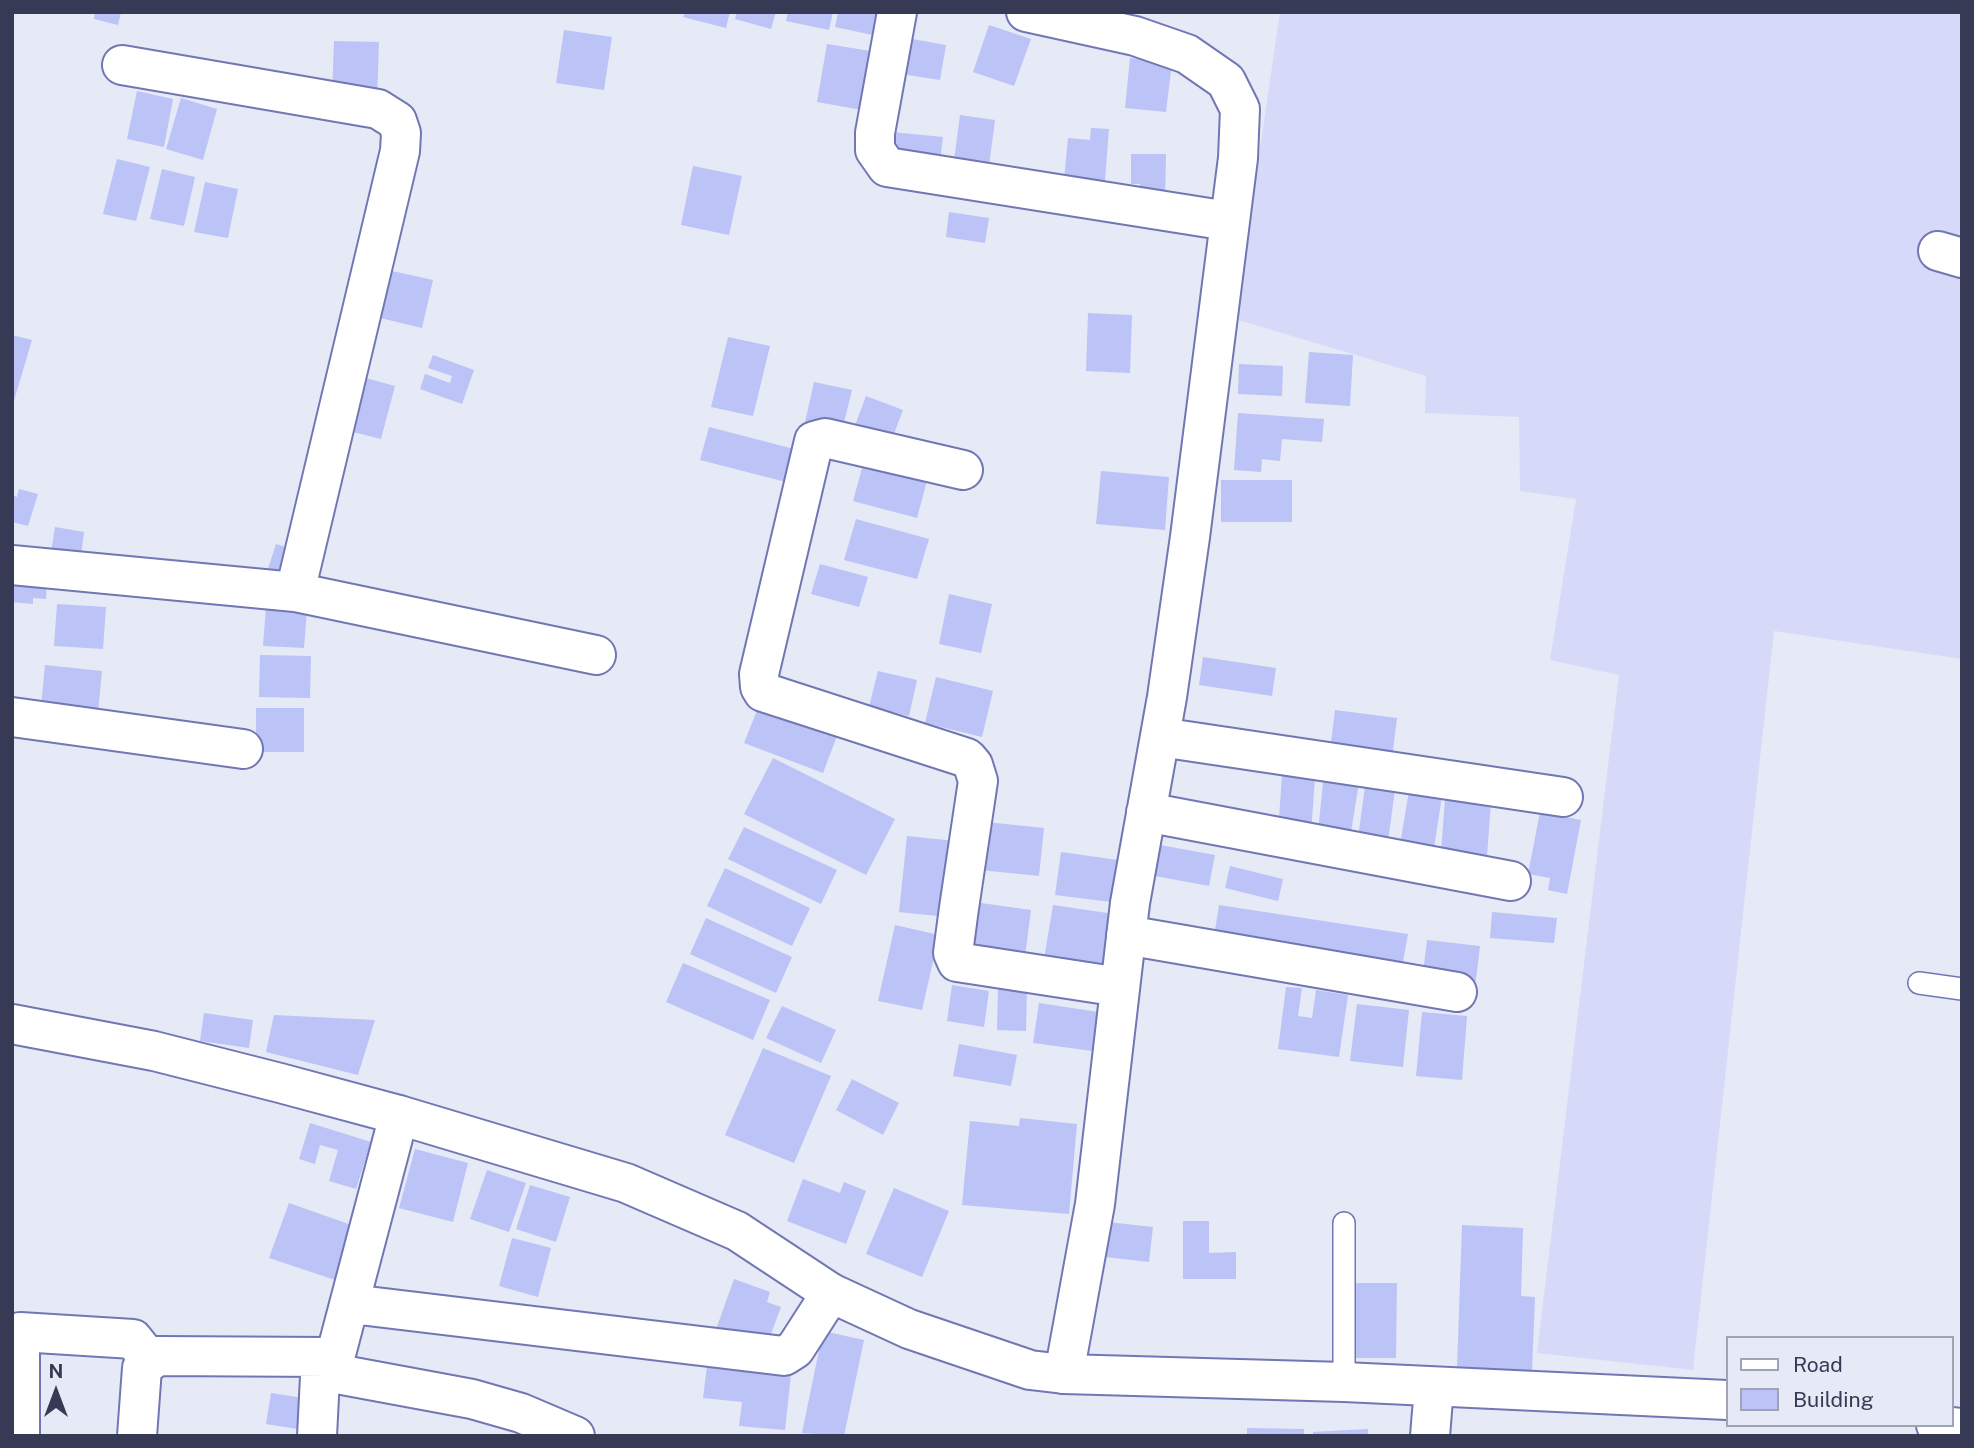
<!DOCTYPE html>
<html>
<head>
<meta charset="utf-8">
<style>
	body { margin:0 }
	#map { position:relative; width:1974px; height:1448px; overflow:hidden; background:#e6e9f6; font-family:"Public Sans",sans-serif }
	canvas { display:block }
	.frame { position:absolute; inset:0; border:14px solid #373a54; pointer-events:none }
	.legend { position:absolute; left:1726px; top:1336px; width:228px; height:91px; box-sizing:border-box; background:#e6e9f6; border:2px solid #a0a3b5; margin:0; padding:9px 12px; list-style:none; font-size:21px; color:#373a54 }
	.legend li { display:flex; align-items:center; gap:14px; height:35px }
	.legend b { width:35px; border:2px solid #a0a3b5 }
	.north { position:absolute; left:21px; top:1357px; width:70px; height:70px; -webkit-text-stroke:5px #e6e9f6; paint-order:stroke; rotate:0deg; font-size:19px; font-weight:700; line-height:28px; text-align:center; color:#373a54 }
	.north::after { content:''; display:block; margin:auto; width:24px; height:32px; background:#373a54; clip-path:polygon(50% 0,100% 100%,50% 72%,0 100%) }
</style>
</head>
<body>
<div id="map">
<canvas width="1974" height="1448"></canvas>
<div class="frame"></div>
<ul class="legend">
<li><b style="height:9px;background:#fff"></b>Road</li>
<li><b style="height:19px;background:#bcc3f6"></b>Building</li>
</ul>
<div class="north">N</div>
</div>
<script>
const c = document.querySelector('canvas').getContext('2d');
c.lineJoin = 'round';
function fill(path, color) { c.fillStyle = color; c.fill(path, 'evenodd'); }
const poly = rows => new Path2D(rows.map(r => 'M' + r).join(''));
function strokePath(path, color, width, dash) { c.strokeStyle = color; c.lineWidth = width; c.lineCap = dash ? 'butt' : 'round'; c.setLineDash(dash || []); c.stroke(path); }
fill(poly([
	[1280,12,1962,12,1962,659,1774,631,1693,1370,1537,1353,1619,675,1550,660,1576,499,1520,491,1519,417,1425,413,1426,376,1235,319]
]), '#d6daf8');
fill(poly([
	[95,12,121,12,118,25,94,19],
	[685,12,730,12,726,28,683,17],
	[737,12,776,12,771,29,735,19],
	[788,12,833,12,829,30,786,21],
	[838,12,893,12,887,38,835,27],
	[989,25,1031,39,1014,86,973,72],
	[564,30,612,37,604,90,556,83],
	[901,37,946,45,940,80,895,73],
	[334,41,379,42,377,98,332,97],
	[827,44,883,53,873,112,817,102],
	[1130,58,1172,62,1166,112,1125,108],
	[137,91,173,99,164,147,127,139],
	[181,98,217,109,203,160,166,149],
	[960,115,995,120,987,181,952,176],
	[1091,128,1109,129,1104,193,1063,190,1068,138,1090,140],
	[892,132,943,137,939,170,889,165],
	[1131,154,1166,154,1165,201,1140,201,1140,184,1131,184],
	[117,159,150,167,136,221,103,214],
	[693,166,742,176,729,235,681,225],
	[162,169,195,177,184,226,150,219],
	[205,182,238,189,228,238,194,232],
	[949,212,989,218,985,243,946,237],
	[383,269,433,280,422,328,372,316],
	[1088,313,1132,315,1130,373,1086,371],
	[12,335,32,340,13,404,12,404],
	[728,337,770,346,753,416,711,407],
	[1309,352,1353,355,1350,406,1305,403],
	[433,355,474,370,462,404,420,389,425,374,450,383,452,376,428,368],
	[1239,364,1283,366,1282,396,1238,394],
	[355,375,395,386,381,439,341,429],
	[814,382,852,390,840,439,803,431],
	[866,396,903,410,888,450,851,436],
	[1238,413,1324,419,1322,442,1282,439,1280,461,1262,459,1261,472,1234,470],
	[709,427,798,450,790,483,700,460],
	[864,461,928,477,917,518,853,501],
	[1101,471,1169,477,1165,530,1096,524],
	[1221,480,1292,480,1292,522,1221,522],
	[19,489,38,494,28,526,12,522,12,495,17,497],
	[856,519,929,539,917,579,844,560],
	[55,527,84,532,80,564,50,559],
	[276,544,302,552,291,586,265,578],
	[820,564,868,577,859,607,811,594],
	[12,572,47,581,46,599,33,598,33,604,12,602],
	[949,594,992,604,981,653,939,644],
	[57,604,106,607,103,649,54,646],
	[266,607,307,610,304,648,263,646],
	[260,655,311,656,310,698,259,697],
	[1203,657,1276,668,1272,696,1199,685],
	[45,665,102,671,97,722,40,717],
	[878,671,917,680,909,716,869,707],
	[936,677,993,691,982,737,925,723],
	[762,698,840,728,823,773,744,743],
	[256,708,304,708,304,752,256,752],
	[1335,710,1397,718,1392,758,1330,751],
	[773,758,895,819,866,875,744,814],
	[1324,773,1360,777,1349,844,1317,841],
	[1282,775,1315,777,1311,834,1278,833],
	[1366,779,1396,783,1387,848,1357,845],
	[1409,791,1442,796,1432,861,1398,856],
	[1445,799,1491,802,1487,856,1441,852],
	[1540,812,1581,820,1567,894,1548,890,1550,878,1528,874],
	[986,822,1044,828,1039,876,980,870],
	[744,827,837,870,821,904,728,859],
	[907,836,955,841,947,917,899,912],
	[1160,845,1215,855,1209,886,1155,876],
	[1061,852,1125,861,1119,903,1055,895],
	[1230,866,1283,879,1278,901,1225,888],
	[725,868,810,908,792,946,707,906],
	[974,902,1031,910,1024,964,967,956],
	[1053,905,1114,914,1106,969,1044,959],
	[1219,905,1408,934,1401,973,1213,943],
	[1492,912,1557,918,1554,943,1490,938],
	[706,918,792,957,776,993,690,954],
	[895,925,939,935,922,1010,878,1001],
	[1427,940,1480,946,1475,988,1422,981],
	[683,963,770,1000,753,1040,666,1002],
	[952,985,989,991,984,1027,947,1021],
	[998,987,1027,988,1026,1031,997,1030],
	[1286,987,1302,988,1298,1016,1312,1018,1316,990,1348,995,1339,1057,1278,1049],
	[1039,1003,1105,1013,1100,1052,1033,1043],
	[1357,1004,1409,1010,1403,1067,1350,1061],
	[782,1006,836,1030,821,1063,766,1038],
	[1422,1012,1467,1016,1462,1080,1416,1076],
	[204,1013,253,1020,249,1048,200,1041],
	[274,1015,375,1020,358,1075,266,1052],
	[959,1044,1017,1055,1011,1086,953,1076],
	[763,1048,831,1076,794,1163,725,1135],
	[852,1079,899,1103,883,1135,836,1110],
	[1020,1118,1077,1124,1069,1214,962,1205,970,1121,1019,1126],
	[310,1123,371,1142,356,1189,329,1181,338,1150,320,1145,315,1164,299,1159],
	[415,1149,468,1163,453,1222,399,1208],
	[487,1170,526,1183,509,1232,470,1219],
	[803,1179,840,1193,844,1182,866,1191,846,1244,787,1221],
	[530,1185,570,1197,556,1242,516,1229],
	[894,1188,949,1211,922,1277,866,1254],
	[289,1203,357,1227,338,1281,269,1258],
	[1099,1221,1153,1227,1149,1262,1096,1256],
	[1183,1221,1209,1221,1209,1253,1236,1252,1236,1279,1183,1279],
	[1462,1225,1523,1228,1521,1296,1535,1297,1532,1371,1457,1368],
	[512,1238,551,1248,538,1297,499,1286],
	[734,1279,770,1292,767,1302,781,1307,764,1353,714,1335],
	[1350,1283,1397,1283,1396,1358,1350,1358],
	[823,1331,864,1340,844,1436,802,1433],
	[707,1366,791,1374,785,1430,739,1426,742,1402,703,1398],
	[271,1393,310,1399,304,1430,266,1424],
	[1247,1428,1304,1429,1304,1436,1247,1436],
	[1368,1429,1368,1436,1313,1436,1313,1432]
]), '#bcc3f6');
const service = poly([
	[1919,983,1962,989],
	[1344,1223,1344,1382]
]);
const minor = poly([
	[897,12,875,133,875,150,887,167,1228,221],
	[1026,12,1135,36,1187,54,1226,81,1240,109,1238,158,1190,537,1167,697,1130,903,1095,1204,1064,1374],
	[122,65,378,109,397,121,401,133,400,151,295,592],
	[1938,251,1962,258],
	[963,470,825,438,814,441,759,674,760,687,763,692,967,758,973,765,978,781,959,908,953,953,957,962,1120,987],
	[12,565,295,592,596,655],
	[12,717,243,749],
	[1160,737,1563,797],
	[1146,812,1511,881],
	[1126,935,1457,992],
	[351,1304,784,1356,795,1349,831,1293],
	[321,1371,472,1399,521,1413,575,1436],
	[20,1436,20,1332,133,1339,149,1359],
	[137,1436,142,1368,157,1356,329,1357,336,1354,399,1115],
	[317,1436,321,1357],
	[1430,1436,1434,1387]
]);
const tertiary = poly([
	[12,1024,154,1051,280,1083,399,1115,626,1183,737,1231,831,1293,909,1329,1030,1370,1064,1374,1344,1382,1727,1400],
	[1936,1425,1962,1428]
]);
strokePath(service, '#7177b2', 24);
strokePath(minor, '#7177b2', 42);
strokePath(tertiary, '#7177b2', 42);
strokePath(service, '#fff', 21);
strokePath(minor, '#fff', 38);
strokePath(tertiary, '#fff', 38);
</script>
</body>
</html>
